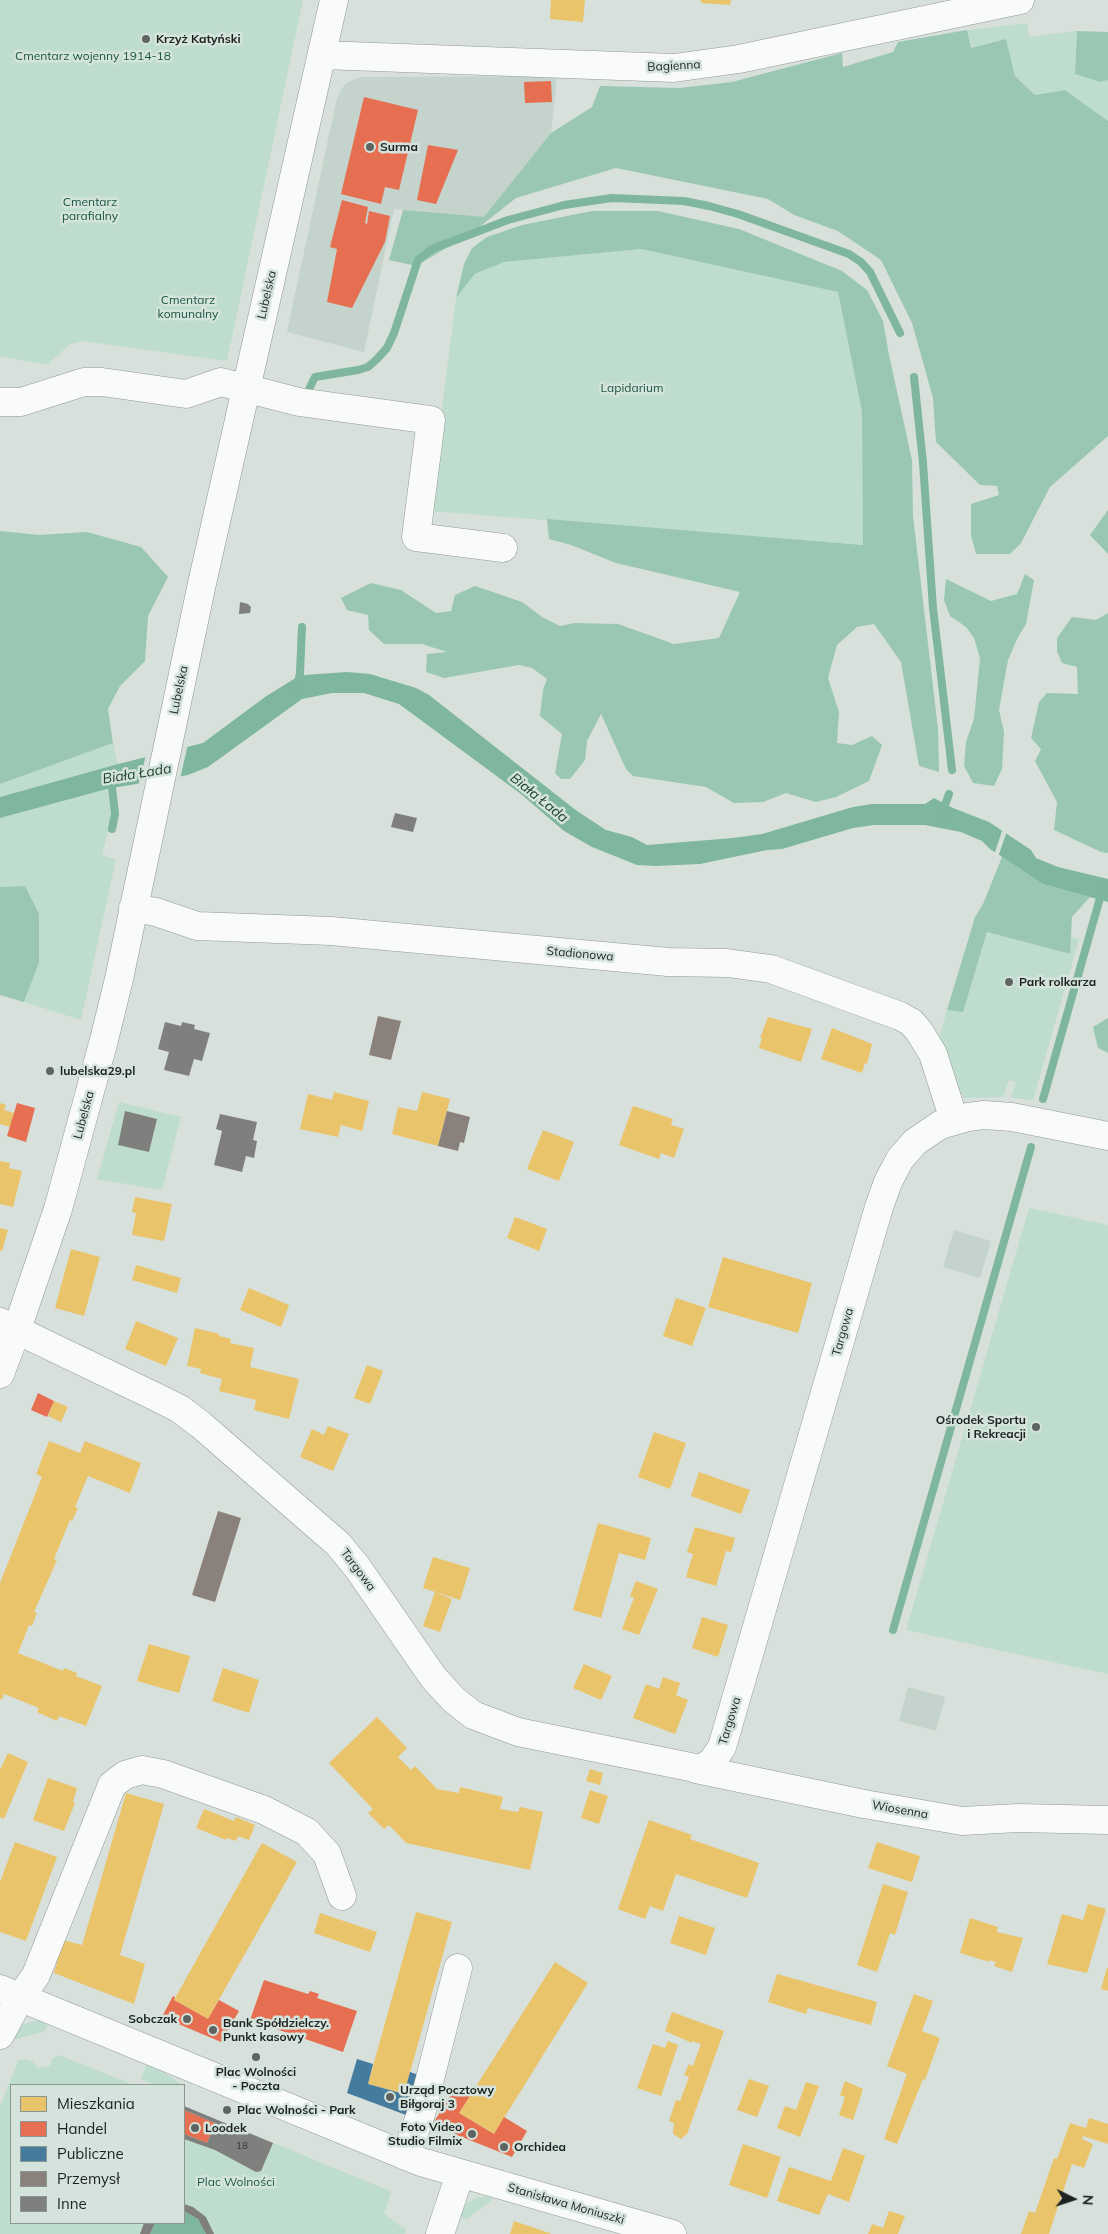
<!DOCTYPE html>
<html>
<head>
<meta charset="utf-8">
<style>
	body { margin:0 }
	#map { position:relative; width:1108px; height:2234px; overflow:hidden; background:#d8e0db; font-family:Mulish,sans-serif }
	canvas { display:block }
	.legend { position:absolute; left:10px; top:2084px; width:175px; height:140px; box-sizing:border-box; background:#d4e3db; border:1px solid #8b9690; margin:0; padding:6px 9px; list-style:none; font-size:15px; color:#1d2220 }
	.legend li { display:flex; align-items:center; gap:10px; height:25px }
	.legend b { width:25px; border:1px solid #8b9690 }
	.north { position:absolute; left:1048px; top:2174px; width:50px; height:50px; -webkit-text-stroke:4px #d4e3db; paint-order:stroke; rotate:94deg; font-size:14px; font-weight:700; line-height:20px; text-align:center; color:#1d2220 }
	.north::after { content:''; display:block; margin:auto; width:18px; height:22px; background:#1d2220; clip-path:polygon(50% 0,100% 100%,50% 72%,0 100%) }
</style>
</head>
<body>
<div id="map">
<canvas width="1108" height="2234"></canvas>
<ul class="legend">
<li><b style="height:14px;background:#e9c46a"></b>Mieszkania</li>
<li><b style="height:14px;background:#e76f51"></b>Handel</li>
<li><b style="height:14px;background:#457b9d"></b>Publiczne</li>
<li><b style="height:14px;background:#8a817c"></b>Przemysł</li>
<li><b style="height:14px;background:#7f807e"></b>Inne</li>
</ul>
<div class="north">N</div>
</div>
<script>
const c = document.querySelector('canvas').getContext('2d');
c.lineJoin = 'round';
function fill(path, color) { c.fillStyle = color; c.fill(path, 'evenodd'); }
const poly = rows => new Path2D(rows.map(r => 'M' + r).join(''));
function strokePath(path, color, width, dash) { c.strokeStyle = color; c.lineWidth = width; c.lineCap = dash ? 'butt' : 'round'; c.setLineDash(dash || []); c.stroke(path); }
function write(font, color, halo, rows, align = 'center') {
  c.font = font + ' Mulish,sans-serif'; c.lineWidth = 5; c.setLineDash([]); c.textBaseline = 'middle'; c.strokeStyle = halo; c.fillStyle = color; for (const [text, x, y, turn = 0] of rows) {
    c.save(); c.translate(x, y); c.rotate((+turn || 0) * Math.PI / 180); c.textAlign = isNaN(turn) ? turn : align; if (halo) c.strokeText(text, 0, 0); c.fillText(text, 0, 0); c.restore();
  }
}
fill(poly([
	[557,76,551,133,484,218,394,209,364,352,287,332,336,102,340,91,346,83,361,77],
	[954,1230,991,1241,980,1278,943,1267],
	[908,1687,945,1697,936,1731,899,1721]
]), '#c4d3cb');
fill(poly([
	[0,0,303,0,227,361,82,341,69,345,47,365,0,356],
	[1027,23,1029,37,1077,31,1075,74,1100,82,1108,80,1108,121,1065,90,1035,95,1015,76,1006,40,971,48,967,30],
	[641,249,838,292,862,412,864,545,429,511,456,298,475,274,504,262],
	[113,743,118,764,0,797,0,784],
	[107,789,110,803,110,824,102,855,116,859,81,1020,24,1002,39,963,25,886,0,887,0,818],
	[987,932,1069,954,1070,937,1079,939,1033,1100,1011,1098,1016,1082,1009,1080,1003,1097,964,1098,952,1080,937,1045,947,1010,963,1012],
	[119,1102,181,1117,162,1190,97,1179],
	[1029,1208,1108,1225,1108,1674,906,1630],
	[38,2020,49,2022,45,2031,16,2039,11,2037,21,2025],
	[59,2055,134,2085,11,2085,11,2223,184,2223,184,2106,390,2191,391,2193,384,2213,401,2227,405,2228,405,2234,0,2234,0,2106,18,2061,26,2059,32,2061,38,2068,50,2066,52,2059],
	[147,2064,161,2070,182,2085,155,2085,141,2079],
	[487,2196,492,2198,491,2201,467,2219,458,2216,467,2203,476,2198]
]), '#bfddce');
fill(poly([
	[967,30,971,48,1006,39,1015,76,1035,95,1065,90,1108,121,1108,436,1050,487,1021,543,1010,554,976,554,971,535,971,504,999,495,997,486,980,485,936,442,933,398,912,323,881,260,838,231,794,215,768,199,616,168,516,198,473,232,416,266,389,260,403,210,484,217,551,133,592,107,600,86,679,88,732,82,842,53,843,67,893,52,898,42],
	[1077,31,1108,32,1108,80,1100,82,1075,74],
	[592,211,658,211,739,229,842,271,867,290,883,321,889,355,912,460,913,516,938,729,939,772,919,766,901,662,874,624,857,627,837,645,828,678,839,712,837,743,852,745,872,736,882,745,869,781,836,797,816,802,786,793,763,802,734,803,706,787,633,776,626,769,601,714,587,741,585,760,570,779,561,779,555,773,562,734,540,716,543,690,547,679,532,668,519,665,444,678,426,672,427,654,447,652,422,644,384,644,369,630,368,615,347,610,341,598,371,583,401,590,436,613,451,611,455,595,475,586,522,602,542,617,560,626,575,623,618,624,674,644,719,638,740,592,616,563,571,545,549,539,547,519,863,545,862,412,838,292,641,249,504,262,475,274,456,298,464,264,472,248,487,237,522,225],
	[1108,510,1108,554,1090,535],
	[0,531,39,535,87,532,141,547,168,577,148,616,145,661,120,686,108,709,113,743,0,784],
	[1025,574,1034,580,1026,624,1017,639,1008,660,999,710,1004,732,1002,769,994,786,973,783,964,766,966,742,974,719,980,658,974,638,966,627,950,616,944,600,946,579,991,601,1017,594],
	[1108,613,1108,853,1101,852,1054,830,1057,802,1035,761,1041,749,1031,738,1039,702,1047,693,1078,694,1077,667,1062,663,1057,651,1057,638,1072,617,1096,620],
	[1002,857,1043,884,1090,897,1072,917,1070,954,987,932,963,1012,947,1010,975,917,983,904],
	[25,886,39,914,39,963,24,1002,0,995,0,887],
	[1108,1018,1108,1053,1098,1048,1093,1027]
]), '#99c7b3');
fill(poly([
	[347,672,370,674,416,688,429,695,577,811,606,830,632,837,647,845,733,838,762,834,853,807,872,804,925,804,934,798,953,808,989,822,1031,850,1036,858,1058,867,1108,879,1108,902,1043,884,990,849,982,841,961,832,925,825,874,825,853,828,782,849,767,850,700,864,656,866,637,865,592,847,564,831,521,794,399,704,364,693,332,693,302,699,208,767,188,775,107,789,0,818,0,797,118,764,203,743,265,697,294,679,305,675],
	[184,2211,198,2219,206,2234,150,2234,155,2223,184,2223]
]), '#7eb69e');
fill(poly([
	[188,744,180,779,138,786,146,755],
	[1003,828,1007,831,998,857,994,855]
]), '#d8e0db');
fill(poly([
	[551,0,585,0,583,22,550,19],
	[701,0,731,0,730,5,701,3],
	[768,1017,812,1029,801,1062,759,1048,762,1038,760,1038],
	[832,1028,872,1044,867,1064,865,1063,862,1073,821,1059],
	[334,1092,369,1101,362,1131,341,1125,338,1137,300,1129,308,1094,332,1100],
	[422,1092,450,1099,438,1146,392,1134,398,1107,417,1111],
	[0,1103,6,1105,4,1110,14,1113,10,1127,0,1124],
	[633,1106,673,1119,671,1125,684,1129,674,1158,661,1153,659,1159,619,1145],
	[543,1130,574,1142,559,1181,527,1169],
	[0,1161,10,1163,9,1168,22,1171,13,1207,0,1204],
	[135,1197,172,1204,164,1241,132,1235,136,1213,132,1212],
	[515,1217,547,1229,539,1251,507,1238],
	[0,1228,8,1230,2,1251,0,1251],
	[71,1249,100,1257,84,1316,55,1308],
	[723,1257,812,1283,798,1333,708,1307],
	[136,1265,181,1278,177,1293,132,1280],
	[249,1288,289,1305,281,1327,240,1310],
	[676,1298,706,1308,692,1346,663,1336],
	[136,1321,178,1338,166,1366,125,1349],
	[195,1328,219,1334,219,1336,231,1339,230,1343,254,1348,250,1367,299,1379,289,1419,254,1410,256,1400,219,1391,222,1379,200,1373,201,1369,187,1366],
	[367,1365,383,1371,370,1404,354,1398],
	[54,1401,68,1407,61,1422,48,1416],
	[328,1426,349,1434,333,1471,300,1457,312,1429,324,1435],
	[654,1432,686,1443,670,1489,638,1477],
	[49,1441,80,1453,85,1441,141,1463,130,1493,88,1476,75,1507,78,1508,72,1521,70,1520,54,1559,57,1560,34,1612,37,1613,32,1626,29,1625,18,1653,63,1671,64,1668,77,1673,76,1676,102,1686,86,1726,59,1716,57,1721,37,1712,39,1708,4,1694,2,1700,0,1699,0,1583,42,1477,36,1474],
	[699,1472,750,1490,741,1514,691,1496],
	[598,1523,651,1538,645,1560,619,1553,601,1618,573,1610],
	[695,1527,735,1538,731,1552,726,1551,716,1586,686,1577,693,1554,687,1552],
	[433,1557,470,1568,460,1600,423,1588],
	[636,1581,658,1589,639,1635,622,1629,634,1598,630,1596],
	[435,1592,452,1599,440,1632,423,1626],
	[702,1617,728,1625,718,1657,692,1648],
	[149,1644,190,1656,179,1693,137,1681],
	[584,1664,612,1676,601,1700,573,1688],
	[223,1668,259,1680,249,1713,212,1701],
	[663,1677,680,1683,676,1695,688,1700,675,1734,633,1718,646,1684,659,1689],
	[377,1717,407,1748,398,1757,411,1770,415,1766,437,1789,459,1793,460,1787,503,1797,500,1809,518,1812,520,1807,543,1812,530,1870,406,1843,389,1825,384,1829,368,1813,373,1809,329,1763],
	[8,1753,28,1762,4,1819,0,1817,0,1770],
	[590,1769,603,1773,600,1785,586,1781],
	[48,1778,77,1788,73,1802,75,1803,64,1831,33,1820],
	[590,1790,608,1796,599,1824,581,1818],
	[126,1793,164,1804,120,1955,145,1964,134,2004,54,1973,63,1940,82,1945],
	[204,1809,234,1821,236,1817,255,1825,249,1840,238,1836,236,1841,227,1838,226,1840,196,1828],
	[649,1820,692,1835,690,1839,759,1863,747,1898,676,1874,663,1911,650,1906,645,1919,618,1909],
	[15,1842,57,1857,26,1941,0,1932,0,1882],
	[877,1842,920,1856,912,1882,868,1868],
	[262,1843,297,1862,208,2019,174,2000],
	[883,1884,908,1892,895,1935,890,1933,877,1972,857,1965],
	[1088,1904,1106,1909,1087,1973,1047,1964,1062,1914,1083,1920],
	[416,1912,452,1922,404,2094,368,2084],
	[320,1913,377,1932,370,1952,314,1933],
	[679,1916,715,1928,706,1955,670,1943],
	[970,1918,998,1927,997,1932,1023,1938,1012,1972,994,1966,996,1962,989,1960,989,1962,960,1953],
	[555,1962,588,1983,494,2134,459,2113],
	[1107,1968,1108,1968,1108,1991,1101,1989],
	[777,1974,877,2002,871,2025,808,2008,806,2014,768,2002],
	[914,1994,933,2001,922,2031,940,2038,925,2080,923,2079,897,2144,884,2139,907,2074,887,2066],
	[672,2012,724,2031,687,2134,681,2139,673,2134,674,2123,669,2121,676,2100,680,2101,689,2077,684,2075,689,2064,693,2066,701,2044,692,2041,692,2043,665,2031],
	[668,2041,678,2045,661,2096,637,2088,653,2044,665,2048],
	[749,2079,769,2086,757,2117,737,2110],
	[845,2081,863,2089,853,2120,839,2115,845,2097,840,2095],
	[806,2082,819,2086,800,2137,777,2128,785,2106,796,2110],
	[1089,2118,1108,2124,1108,2144,1083,2136,1082,2139,1093,2144,1084,2168,1072,2164,1049,2234,1021,2234,1029,2211,1035,2213,1054,2158,1057,2159,1070,2123,1086,2128],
	[743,2144,781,2157,767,2198,729,2185],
	[843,2148,865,2156,849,2202,828,2194,819,2215,777,2201,789,2167,831,2181],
	[889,2211,905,2216,898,2234,868,2234,872,2224,883,2228],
	[514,2221,552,2234,510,2234]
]), '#e9c46a');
fill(poly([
	[551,81,552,102,525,103,524,82],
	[364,97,418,110,399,190,385,187,381,204,341,194],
	[428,145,458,150,436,204,417,200],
	[342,200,368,207,365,223,367,224,369,211,390,216,385,242,352,308,327,302,337,249,330,247],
	[17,1103,35,1108,26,1142,7,1136],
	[38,1393,54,1401,47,1417,31,1410],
	[264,1980,308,1994,310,1991,319,1994,317,1998,357,2011,343,2052,250,2020],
	[173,1996,175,1997,174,2000,208,2019,219,2000,239,2011,221,2042,162,2017],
	[456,2087,470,2096,459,2113,494,2134,504,2117,527,2131,512,2157,432,2125],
	[184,2110,215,2123,207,2143,184,2134]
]), '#e76f51');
fill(poly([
	[357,2059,373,2064,368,2084,404,2094,410,2072,419,2075,406,2115,347,2093]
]), '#457b9d');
fill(poly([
	[378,1016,401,1021,391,1060,369,1055],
	[447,1111,470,1117,464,1143,460,1142,458,1151,438,1146],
	[218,1511,241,1518,215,1602,192,1595]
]), '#8a817c');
strokePath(poly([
	[914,377,923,463,933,608,952,770],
	[310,387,315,377,358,370,368,367,377,359,387,348,394,333,418,260,432,249,508,220,564,205,612,198,684,201,709,206,738,214,849,254,861,262,870,272,900,333],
	[297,687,300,673,302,627],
	[111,779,115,814,112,829],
	[942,813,949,794],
	[1043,1099,1102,891],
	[893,1630,1031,1147]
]), '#7eb69e', 8);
fill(poly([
	[240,602,248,604,251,607,250,613,239,614],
	[395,813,417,818,413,832,391,827],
	[165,1022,181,1026,182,1022,195,1025,194,1029,210,1033,202,1061,194,1059,189,1076,164,1070,169,1052,158,1049],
	[125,1111,157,1119,149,1152,118,1145],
	[220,1114,257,1122,253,1140,257,1141,254,1158,246,1156,242,1172,214,1165,222,1131,216,1129],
	[184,2106,273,2143,261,2171,256,2172,215,2150,184,2139,184,2134,207,2143,215,2123,184,2110],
	[184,2204,193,2207,206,2217,214,2234,206,2234,198,2219,184,2211],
	[144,2223,155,2223,150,2234,140,2234]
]), '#7f807e');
const minor = poly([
	[322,55,674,68,739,59,1020,0],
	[0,402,21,402,84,382,102,382,186,394,221,382,299,402,431,420,416,537,503,548],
	[133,908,156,912,197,926,331,931,668,962,727,963,771,969,900,1016,911,1022,919,1031,933,1054,954,1120],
	[0,1322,156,1397,180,1409,201,1425,338,1544,357,1567,433,1677,453,1699,473,1715,518,1732,700,1769,712,1762,722,1747,879,1207,888,1182,900,1159,915,1142,940,1125,968,1117,984,1115,1012,1117,1108,1136],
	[0,1374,17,1329,58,1209,104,1040,119,979,201,588,334,0],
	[696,1769,864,1804,962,1821,1018,1818,1108,1820],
	[0,1989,421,2162,672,2234],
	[0,2035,20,1998,36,1975,112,1785,125,1775,142,1770,163,1774,264,1810,307,1832,327,1854,342,1896],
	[405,2156,421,2114,458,1968],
	[440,2234,460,2174]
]);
strokePath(minor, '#929895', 29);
strokePath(minor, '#f9fafa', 28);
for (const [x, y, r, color] of [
	[146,39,5,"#5e6461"],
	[370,147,5,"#5e6461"],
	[1009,982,5,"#5e6461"],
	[50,1071,5,"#5e6461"],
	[1036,1427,5,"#5e6461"],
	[187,2019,5,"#5e6461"],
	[213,2030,5,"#5e6461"],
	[256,2057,5,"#5e6461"],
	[390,2097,5,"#5e6461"],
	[227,2110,5,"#5e6461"],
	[195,2128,5,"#5e6461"],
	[472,2134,5,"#5e6461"],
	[504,2147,5,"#5e6461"]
]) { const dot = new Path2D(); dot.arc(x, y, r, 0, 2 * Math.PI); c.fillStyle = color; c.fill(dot); strokePath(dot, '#d4e3db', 2); }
write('10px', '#363a38', null, [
	["18",242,2146]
]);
write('bold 12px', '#1d2220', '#d4e3db', [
	["Krzyż Katyński",156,39],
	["Surma",380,147],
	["Park rolkarza",1019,982],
	["lubelska29.pl",60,1071],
	["Ośrodek Sportu",1026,1420,"right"],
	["i Rekreacji",1026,1434,"right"],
	["Sobczak",177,2019,"right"],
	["Bank Spółdzielczy.",223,2023],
	["Punkt kasowy",223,2037],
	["Plac Wolności",256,2072,"center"],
	["- Poczta",256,2086,"center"],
	["Urząd Pocztowy",400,2090],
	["Biłgoraj 3",400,2104],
	["Plac Wolności - Park",237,2110],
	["Foto Video",462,2127,"right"],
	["Studio Filmix",462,2141,"right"],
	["Loodek",205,2128],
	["Orchidea",514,2147]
], 'left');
write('12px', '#1b5741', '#d4e3db', [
	["Cmentarz wojenny 1914-18",93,56],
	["Cmentarz",90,202],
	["parafialny",90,216],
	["Cmentarz",188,300],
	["komunalny",188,314],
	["Lapidarium",632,388],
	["Plac Wolności",236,2182]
]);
write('12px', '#1d2220', '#d4e3db', [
	["Bagienna",674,66,-3],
	["Lubelska",267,295,-77],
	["Lubelska",179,690,-78],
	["Stadionowa",580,954,5],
	["Lubelska",84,1115,-75],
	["Targowa",843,1332,-74],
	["Targowa",358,1570,53],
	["Targowa",730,1721,-73],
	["Wiosenna",900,1810,10],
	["Stanisława Moniuszki",566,2204,16]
]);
write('italic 14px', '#1a3d2f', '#d4e3db', [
	["Biała Łada",137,774,-9],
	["Biała Łada",539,798,39]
]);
</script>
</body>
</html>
